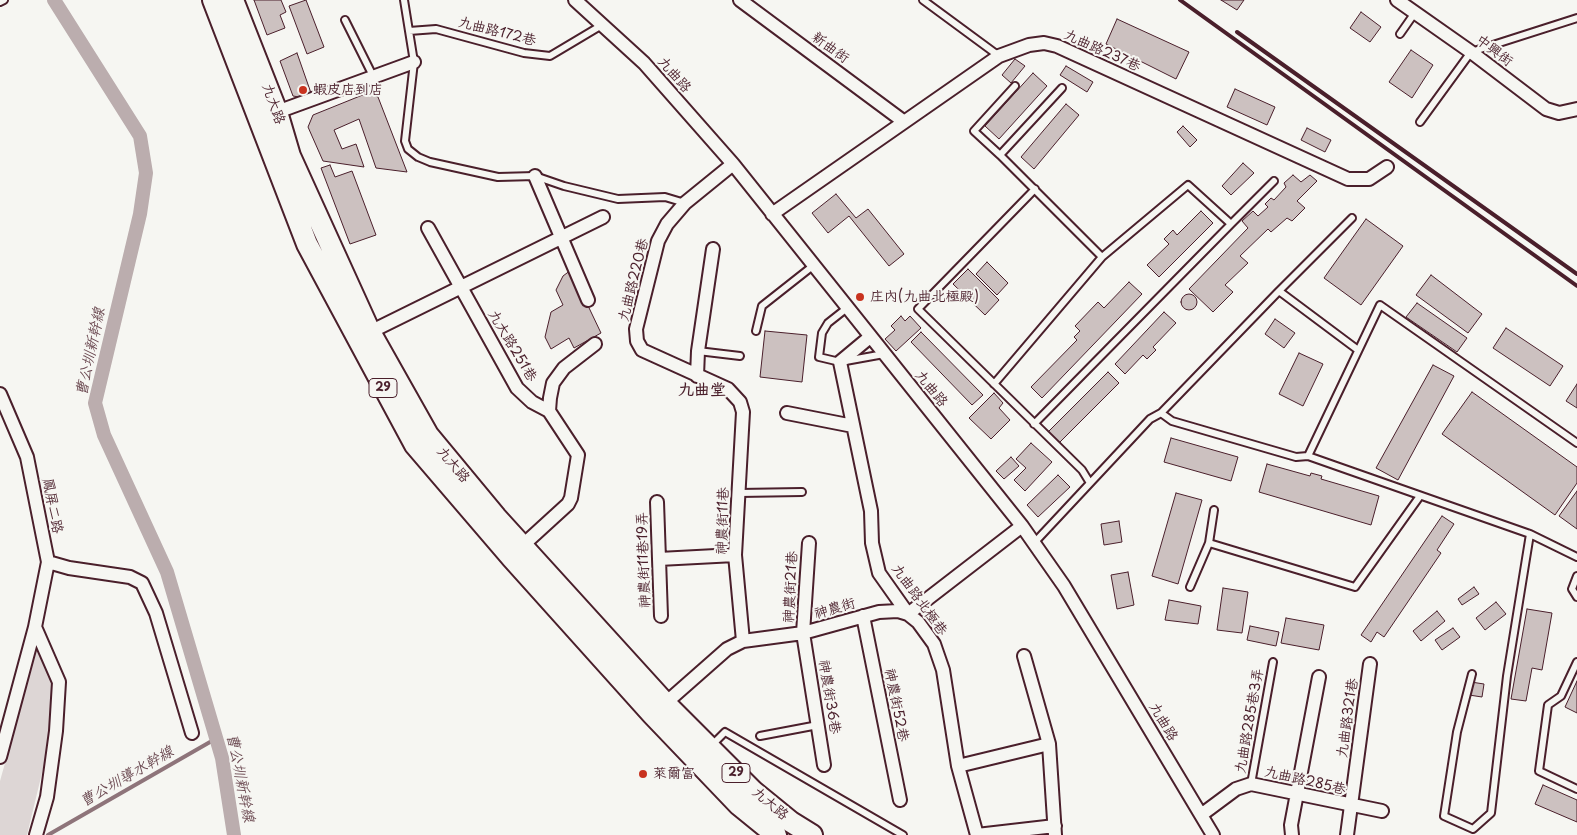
<!DOCTYPE html>
<html>
<head>
<meta charset="utf-8">
<style>
	body { margin:0 }
	canvas { display:block; background:#f6f6f2 }
</style>
</head>
<body>
<canvas width="1577" height="835"></canvas>
<script>
const c = document.querySelector('canvas').getContext('2d');
c.lineJoin = 'round';
function fill(path, color) { c.fillStyle = color; c.fill(path, 'evenodd'); }
const poly = rows => new Path2D(rows.map(r => 'M' + r).join(''));
function strokePath(path, color, width, dash) { c.strokeStyle = color; c.lineWidth = width; c.lineCap = dash ? 'butt' : 'round'; c.setLineDash(dash || []); c.stroke(path); }
function write(font, color, halo, rows, align = 'center') {
  c.font = font + ' "Playpen Sans","LXGW WenKai TC",sans-serif'; c.lineWidth = 4; c.setLineDash([]); c.textBaseline = 'middle'; c.strokeStyle = halo; c.fillStyle = color; for (const [text, x, y, turn = 0] of rows) {
    c.save(); c.translate(x, y); c.rotate((+turn || 0) * Math.PI / 180); c.textAlign = isNaN(turn) ? turn : align; if (halo) c.strokeText(text, 0, 0); c.fillText(text, 0, 0); c.restore();
  }
}
fill(poly([
	[37,649,47,650,55,689,48,748,27,835,0,835,0,781]
]), '#ddd6d5');
strokePath(poly([
	[48,835,217,738]
]), '#8e747a', 4);
strokePath(poly([
	[54,0,140,136,146,173,140,214,95,403,104,435,167,572,222,758,234,835]
]), '#bbadae', 14);
const building = poly([
	[254,0,281,0,286,12,280,15,285,28,267,35,254,0],
	[306,0,324,47,307,54,289,6,306,0],
	[1221,0,1244,0,1237,10,1221,0],
	[1361,12,1381,27,1370,42,1350,28,1361,12],
	[1117,19,1189,52,1176,79,1106,44,1117,19],
	[1411,50,1433,65,1412,98,1389,82,1411,50],
	[297,53,311,93,299,97,293,96,280,61,297,53],
	[1015,59,1025,66,1011,83,1002,75,1015,59],
	[1066,66,1093,82,1087,92,1060,75,1066,66],
	[1033,73,1047,86,999,139,985,126,1033,73],
	[1235,89,1275,107,1267,125,1227,107,1235,89],
	[370,92,378,97,407,172,376,168,359,119,334,130,342,149,356,144,364,167,323,161,308,127,313,115,370,92],
	[1066,104,1079,115,1034,169,1021,157,1066,104],
	[1183,126,1197,140,1190,147,1177,132,1183,126],
	[1307,128,1331,140,1325,152,1301,140,1307,128],
	[1243,163,1254,173,1231,195,1222,186,1243,163],
	[330,165,335,177,352,171,376,235,350,244,321,168,330,165],
	[1293,175,1301,182,1310,175,1317,181,1297,201,1305,208,1292,221,1287,218,1271,232,1268,229,1240,256,1248,263,1225,285,1233,292,1213,312,1189,289,1248,228,1242,221,1253,211,1258,216,1268,207,1265,204,1271,198,1274,200,1286,187,1284,183,1293,175],
	[836,194,856,218,868,209,904,254,889,266,849,216,828,233,812,213,836,194],
	[1201,211,1213,223,1159,277,1147,265,1169,244,1164,239,1173,230,1177,235,1201,211],
	[1366,219,1403,246,1361,305,1324,278,1366,219],
	[987,262,1008,283,997,295,976,274,987,262],
	[968,269,999,300,985,315,953,284,968,269],
	[571,270,601,333,574,348,569,338,551,349,545,337,551,312,563,305,556,290,563,276,571,270],
	[1431,275,1482,314,1468,333,1416,295,1431,275],
	[1129,282,1142,294,1042,398,1031,387,1077,340,1074,337,1080,331,1075,326,1098,302,1104,308,1129,282],
	'1181 302a8 8 0 1 1 16 0a8 8 0 1 1-16 0Z',
	[1417,303,1467,338,1457,352,1406,317,1417,303],
	[1164,312,1176,323,1153,347,1156,350,1147,359,1143,355,1125,374,1115,364,1164,312],
	[901,316,905,321,910,316,921,328,896,351,885,339,895,330,891,326,901,316],
	[1275,319,1295,333,1284,348,1265,334,1275,319],
	[1506,328,1563,366,1550,386,1493,348,1506,328],
	[765,331,807,335,802,382,760,377,765,331],
	[921,332,983,395,972,405,911,342,921,332],
	[1299,353,1323,364,1303,406,1279,394,1299,353],
	[1433,365,1454,376,1398,480,1376,468,1433,365],
	[1108,372,1119,383,1059,443,1048,432,1108,372],
	[1577,384,1577,408,1566,401,1577,384],
	[1472,392,1577,467,1577,483,1555,515,1442,434,1472,392],
	[994,393,1003,403,999,408,1010,420,991,439,969,418,994,393],
	[1171,438,1238,457,1231,481,1164,462,1171,438],
	[1031,443,1052,462,1025,491,1014,480,1026,468,1016,459,1031,443],
	[1011,457,1019,466,1004,479,996,471,1011,457],
	[1267,464,1310,476,1311,473,1322,476,1321,479,1379,496,1371,525,1259,492,1267,464],
	[1058,475,1070,487,1038,517,1027,505,1058,475],
	[1577,491,1577,529,1559,516,1577,491],
	[1176,493,1202,500,1178,584,1152,576,1176,493],
	[1442,516,1454,524,1437,550,1441,553,1384,637,1377,632,1371,642,1361,635,1442,516],
	[1119,521,1122,542,1104,545,1101,524,1119,521],
	[1128,572,1134,605,1117,609,1111,575,1128,572],
	[1474,587,1479,594,1462,605,1458,599,1474,587],
	[1223,588,1248,592,1242,633,1217,630,1223,588],
	[1169,600,1201,606,1198,624,1165,620,1169,600],
	[1496,602,1506,614,1485,630,1476,618,1496,602],
	[1527,609,1552,613,1542,670,1532,668,1526,701,1511,699,1527,609],
	[1437,611,1445,621,1421,641,1413,631,1437,611],
	[1286,618,1324,625,1319,650,1281,643,1286,618],
	[1250,626,1279,632,1276,646,1247,640,1250,626],
	[1453,628,1460,637,1442,650,1435,640,1453,628],
	[1577,681,1577,713,1565,707,1577,681],
	[1471,682,1484,684,1482,697,1469,695,1471,682],
	[1543,785,1577,800,1577,822,1535,804,1543,785]
]);
fill(building, '#ccc1c0');
strokePath(building, '#4a1f2b', 1);
const lane = poly([
	[404,0,414,62,405,141,408,149,418,157,430,162,498,177,535,176,564,186,618,199,665,197,685,203],
	[923,0,999,56],
	[0,2,4,0],
	[345,20,373,76],
	[409,31,436,29,524,53,550,56,602,25],
	[1400,34,1414,14],
	[1420,122,1471,52,1577,18],
	[1000,155,974,131,1015,86],
	[1035,189,918,309,1082,470,1090,483],
	[1352,218,1279,291,1358,350],
	[1231,224,1274,181],
	[847,308,828,323,822,333,819,357,840,362,884,354],
	[756,331,762,306,814,265],
	[698,351,740,356],
	[994,384,1102,257,1000,155,1062,88],
	[1161,413,1172,421,1296,457,1308,456,1530,534,1507,676,1491,813,1473,829,1444,816,1457,732,1472,674],
	[1034,424,1231,224,1188,185,1102,257],
	[1308,456,1380,305,1577,443],
	[739,493,802,492],
	[1214,510,1209,543,1355,587,1420,496],
	[1530,534,1577,557],
	[1034,543,1150,419,1161,413,1279,291],
	[1577,576,1572,589,1577,597],
	[1190,587,1209,543],
	[1577,662,1561,696,1548,705,1539,771,1577,789],
	[760,736,818,725],
	[712,745,725,732,903,835],
	[1251,784,1273,662]
]);
const street = poly([
	[575,0,644,63,733,164,1022,526,1064,586,1213,835],
	[740,0,903,121],
	[1397,0,1471,52,1546,109,1559,113,1577,109],
	[277,112,414,62],
	[733,164,685,203,667,224,658,241,636,329,637,341,642,350,728,389,740,402,743,412,735,555,743,641],
	[535,176,588,300],
	[772,214,999,56,1029,45,1044,43,1057,46,1348,179,1369,179,1387,167],
	[428,228,517,388,532,402,549,411],
	[370,332,603,217],
	[870,337,840,362,871,511,872,543,879,573,908,614,918,622,934,644,943,670,958,766,977,835],
	[697,376,698,351,713,249],
	[0,394,27,457,48,562,35,627,0,757],
	[787,413,853,426],
	[657,502,661,616],
	[809,543,803,633,824,765],
	[522,546,568,504,571,498,578,455,549,411,550,398,553,383,564,368,595,344],
	[659,559,735,555],
	[48,562,69,568,130,577,142,583,156,613,192,733],
	[863,616,900,800],
	[35,627,59,682,56,731,47,797,36,835],
	[1024,656,1049,744,1055,835],
	[660,708,727,649,743,641,803,633,879,612,898,611,908,614,1022,526],
	[958,766,1049,744],
	[1201,815,1236,789,1251,784,1382,811],
	[977,835,1055,826],
	[1292,835,1291,825,1319,677],
	[1347,835,1370,664]
]);
const primary = poly([
	[213,0,307,244,415,445,511,557,652,714,739,805,776,835],
	[233,0,277,112,290,156,370,332,428,435,496,517,666,704,753,791,791,822,812,835]
]);
strokePath(lane, '#4a1f2b', 10);
strokePath(street, '#4a1f2b', 16);
strokePath(primary, '#4a1f2b', 24);
strokePath(lane, '#f6f6f2', 6);
strokePath(street, '#f6f6f2', 12);
strokePath(primary, '#f6f6f2', 20);
strokePath(poly([
	[1180,0,1577,286],
	[1237,32,1577,274]
]), '#4a1f2b', 4);
for (const [x, y, r, color] of [
	[303,90,5,"#c8321e"],
	[860,297,5,"#c8321e"],
	[643,774,5,"#c8321e"]
]) { const dot = new Path2D(); dot.arc(x, y, r, 0, 2 * Math.PI); c.fillStyle = color; c.fill(dot); strokePath(dot, '#f6f6f2', 2); }
for (const [x, y, w] of [
	[383,388,28],
	[736,773,28]
]) { const box = new Path2D(); box.roundRect(x - w / 2, y - 9.5, w, 19, 4); c.fillStyle = '#f6f6f2'; c.fill(box); strokePath(box, '#4a1f2b', 1); }
write('bold 12px', '#4a1f2b', null, [
	["29",383,388],
	["29",736,773]
]);
write('14px', '#4a1f2b', '#f6f6f2', [
	["九曲路172巷",497,32,14],
	["新曲街",830,48,36],
	["九曲路237巷",1102,51,24],
	["中興街",1494,51,37],
	["九曲路",674,75,49],
	["九大路",273,104,70],
	["九曲路220巷",634,280,-76],
	["九大路251巷",512,346,59],
	["九曲路",931,389,51],
	["九大路",453,465,50],
	["鳳屏二路",52,506,79],
	["神農街11巷",723,521,-88],
	["神農街11巷19弄",644,560,-92],
	["神農街21巷",791,587,-87],
	["九曲路北極巷",919,600,54],
	["神農街",835,609,-16],
	["神農街36巷",829,697,81],
	["神農街52巷",896,705,79],
	["九曲路321巷",1348,718,-82],
	["九曲路285巷3弄",1250,721,-80],
	["九曲路",1163,722,59],
	["九曲路285巷",1305,781,13],
	["九大路",770,804,40]
]);
write('14px', '#4a1f2b', '#f6f6f2', [
	["蝦皮店到店",313,90],
	["庄內(九曲北極殿)",870,297],
	["萊爾富",653,774]
], 'left');
write('italic 15px', '#6c4a52', '#f6f6f2', [
	["曹公圳新幹線",91,352,-78],
	["曹公圳導水幹線",127,777,-30],
	["曹公圳新幹線",240,778,79]
]);
write('bold 16px', '#4a1f2b', '#f6f6f2', [
	["九曲堂",702,391]
]);
</script>
</body>
</html>
